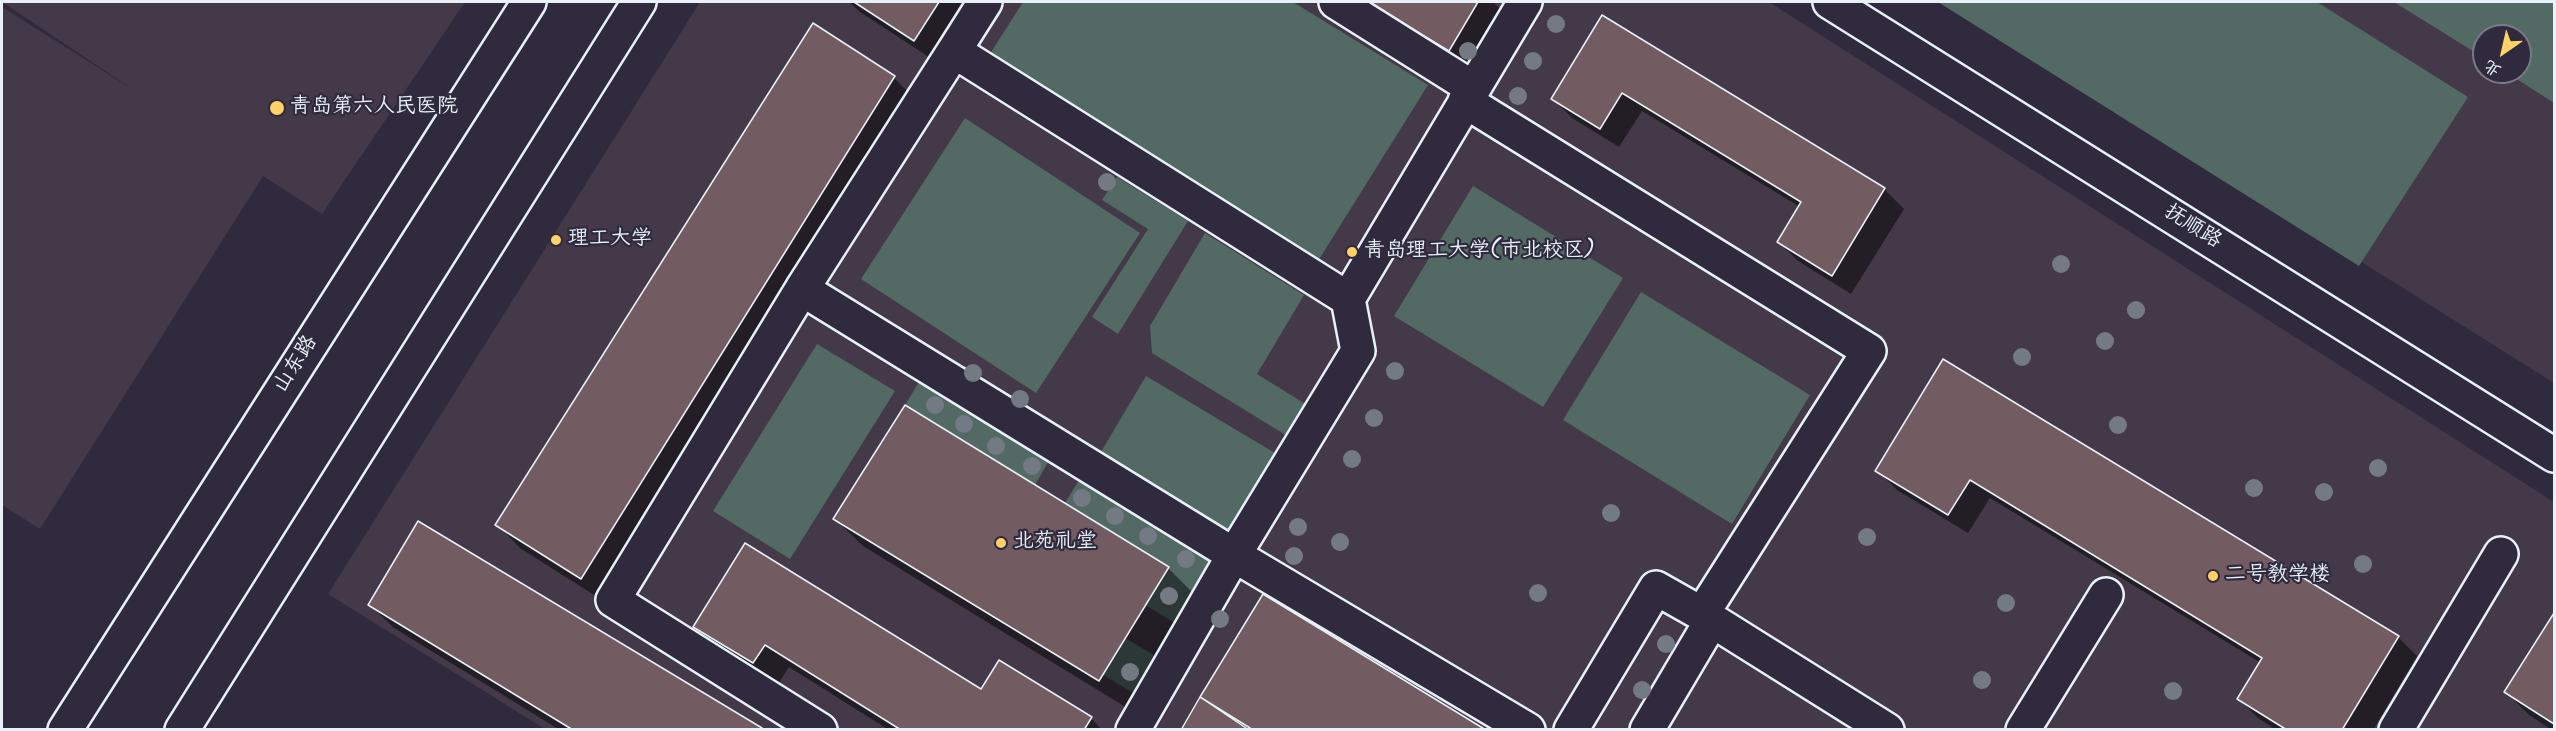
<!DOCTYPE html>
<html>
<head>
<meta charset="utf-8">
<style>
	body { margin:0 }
	#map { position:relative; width:2556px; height:731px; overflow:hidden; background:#2f2a3d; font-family:Kalam,"LXGW WenKai TC",sans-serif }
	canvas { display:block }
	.frame { position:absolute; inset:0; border:3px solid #e8f1f8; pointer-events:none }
	.north { position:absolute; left:2472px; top:24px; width:60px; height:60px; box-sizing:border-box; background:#2f2a3d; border:2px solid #797a88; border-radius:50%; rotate:214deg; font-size:16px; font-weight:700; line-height:24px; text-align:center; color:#e8f1f8 }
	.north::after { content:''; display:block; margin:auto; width:21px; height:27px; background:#ffd166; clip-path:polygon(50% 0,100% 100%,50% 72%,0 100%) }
</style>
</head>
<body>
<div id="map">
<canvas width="2556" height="731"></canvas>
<div class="frame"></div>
<div class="north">北</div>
</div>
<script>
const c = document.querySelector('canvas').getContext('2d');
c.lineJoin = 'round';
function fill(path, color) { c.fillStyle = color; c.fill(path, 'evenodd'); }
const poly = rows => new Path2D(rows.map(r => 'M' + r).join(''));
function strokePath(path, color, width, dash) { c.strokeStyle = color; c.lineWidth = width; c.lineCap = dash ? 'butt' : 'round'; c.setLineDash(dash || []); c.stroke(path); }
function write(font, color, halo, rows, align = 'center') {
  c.font = font + ' Kalam,"LXGW WenKai TC",sans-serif'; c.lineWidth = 4.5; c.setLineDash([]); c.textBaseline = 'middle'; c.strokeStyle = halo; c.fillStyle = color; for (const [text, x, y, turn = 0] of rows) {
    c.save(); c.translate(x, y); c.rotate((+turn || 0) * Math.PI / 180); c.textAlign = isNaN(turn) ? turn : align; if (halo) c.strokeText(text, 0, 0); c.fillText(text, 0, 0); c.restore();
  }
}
fill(poly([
	[2,2,465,2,322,214,263,176,40,529,2,505,2,7,137,92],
	[700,2,1769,2,2554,502,2554,729,545,729,328,594],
	[1948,2,2554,2,2554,383],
	[2484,36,2520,36,2520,72,2484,72]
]), '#433948');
fill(poly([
	[1023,2,1293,2,1428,85,1318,261,988,57],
	[1938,2,2317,2,2468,97,2359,266],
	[2394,2,2554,2,2554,103,2506,72,2520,72,2520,36,2484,36,2484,58],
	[965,118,1140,233,1036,393,861,279],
	[1117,177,1188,221,1118,334,1092,317,1148,229,1102,200],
	[1473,186,1623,278,1543,407,1394,316],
	[1205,233,1304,295,1257,374,1315,410,1297,442,1152,353,1150,326],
	[1641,292,1810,395,1732,524,1563,420],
	[817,344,895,391,790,559,713,511],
	[1146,376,1285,459,1236,541,1098,457],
	[922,377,1051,457,1035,485,905,405],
	[1082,475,1215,557,1175,623,1145,605,1065,503],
	[1125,638,1157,657,1135,694,1102,674]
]), '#536964');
fill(poly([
	[849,2,977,2,938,63,860,12],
	[1353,2,1493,2,1507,16,1473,73],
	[1602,17,1884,189,1904,209,1851,294,1798,261,1779,242,1800,207,1642,111,1619,147,1572,118,1553,99],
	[894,78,917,101,605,602,520,548,497,524],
	[1944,361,2398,637,2417,656,2373,730,2276,730,2258,718,2239,699,2261,663,1990,498,1968,533,1897,490,1877,470],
	[835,519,1168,568,1196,596,1127,708,863,546],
	[370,605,761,730,560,730,394,628],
	[2554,615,2554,730,2552,730,2529,715,2506,692],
	[695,627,1091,718,1102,730,889,730,789,667,777,686,718,650]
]), '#0007');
const building = poly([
	[854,2,939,2,914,41,854,2],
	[1366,2,1478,2,1449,51,1366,2],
	[1602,15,1885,188,1832,276,1777,242,1801,202,1622,93,1600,129,1551,99,1602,15],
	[813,23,895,76,581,579,495,525,813,23],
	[1943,359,2399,636,2342,730,2287,730,2237,699,2262,658,1970,480,1948,515,1875,471,1943,359],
	[905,405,1169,567,1099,681,833,519,905,405],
	[418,521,762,728,761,730,573,730,368,605,418,521],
	[745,543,981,689,999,660,1092,717,1084,730,901,730,765,645,753,663,693,627,745,543],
	[1263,594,1486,730,1249,730,1200,697,1263,594],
	[2554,613,2554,724,2504,692,2554,613],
	[1200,697,1250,728,1249,730,1181,730,1200,697]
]);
fill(building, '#725c61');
strokePath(building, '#e8f1f8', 1.5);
const minor = poly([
	[1336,2,1473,88],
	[954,51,985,2],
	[1465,101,1869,351,1702,614,1656,588,1571,730],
	[802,289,613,600,820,730],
	[1348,299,954,51,802,289,1234,555,1358,351,1348,299,1525,2],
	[1702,614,1887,730],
	[1133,730,1234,555,1528,730],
	[1647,730,1712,620],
	[2023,730,2106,595],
	[2396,730,2501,554]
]);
const secondary = poly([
	[1830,2,2554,455]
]);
const primary = poly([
	[65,730,529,2],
	[182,730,639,2]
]);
strokePath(minor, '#e8f1f8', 38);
strokePath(secondary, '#e8f1f8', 38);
strokePath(primary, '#e8f1f8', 38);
strokePath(minor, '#2f2a3d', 33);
strokePath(secondary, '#2f2a3d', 33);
strokePath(primary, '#2f2a3d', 33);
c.fillStyle = '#747a83';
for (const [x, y] of [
	[1556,24],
	[1468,51],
	[1533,61],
	[1518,96],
	[1107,182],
	[2061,264],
	[2136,310],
	[2105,341],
	[2022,357],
	[1395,371],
	[973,373],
	[1020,399],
	[935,405],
	[1374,418],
	[964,424],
	[2118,425],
	[996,446],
	[1352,459],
	[1032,466],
	[2378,468],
	[2254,488],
	[2324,492],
	[1082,498],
	[1611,513],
	[1115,516],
	[1298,527],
	[1148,536],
	[1867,537],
	[1340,542],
	[1294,556],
	[1186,559],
	[2363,564],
	[1538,593],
	[1169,596],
	[2006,603],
	[1220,619],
	[1666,644],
	[1130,672],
	[1982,680],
	[1642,690],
	[2173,691]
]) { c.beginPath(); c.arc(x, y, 9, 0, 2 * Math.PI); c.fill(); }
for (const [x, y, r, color] of [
	[277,108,8,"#ffd166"],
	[556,240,6,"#ffd166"],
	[1352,252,6,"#ffd166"],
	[1001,543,6,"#ffd166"],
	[2213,576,6,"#ffd166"]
]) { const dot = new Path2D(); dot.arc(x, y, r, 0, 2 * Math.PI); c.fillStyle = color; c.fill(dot); strokePath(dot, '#2f2a3d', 2); }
write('21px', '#e8f1f8', '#2f2a3d', [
	["青岛第六人民医院",290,108],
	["理工大学",568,240],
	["青岛理工大学(市北校区)",1364,252],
	["北苑礼堂",1013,543],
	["二号教学楼",2225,576]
], 'left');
write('21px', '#e8f1f8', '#2f2a3d', [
	["抚顺路",2192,228,32],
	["山东路",297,365,-58]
]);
</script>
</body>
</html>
